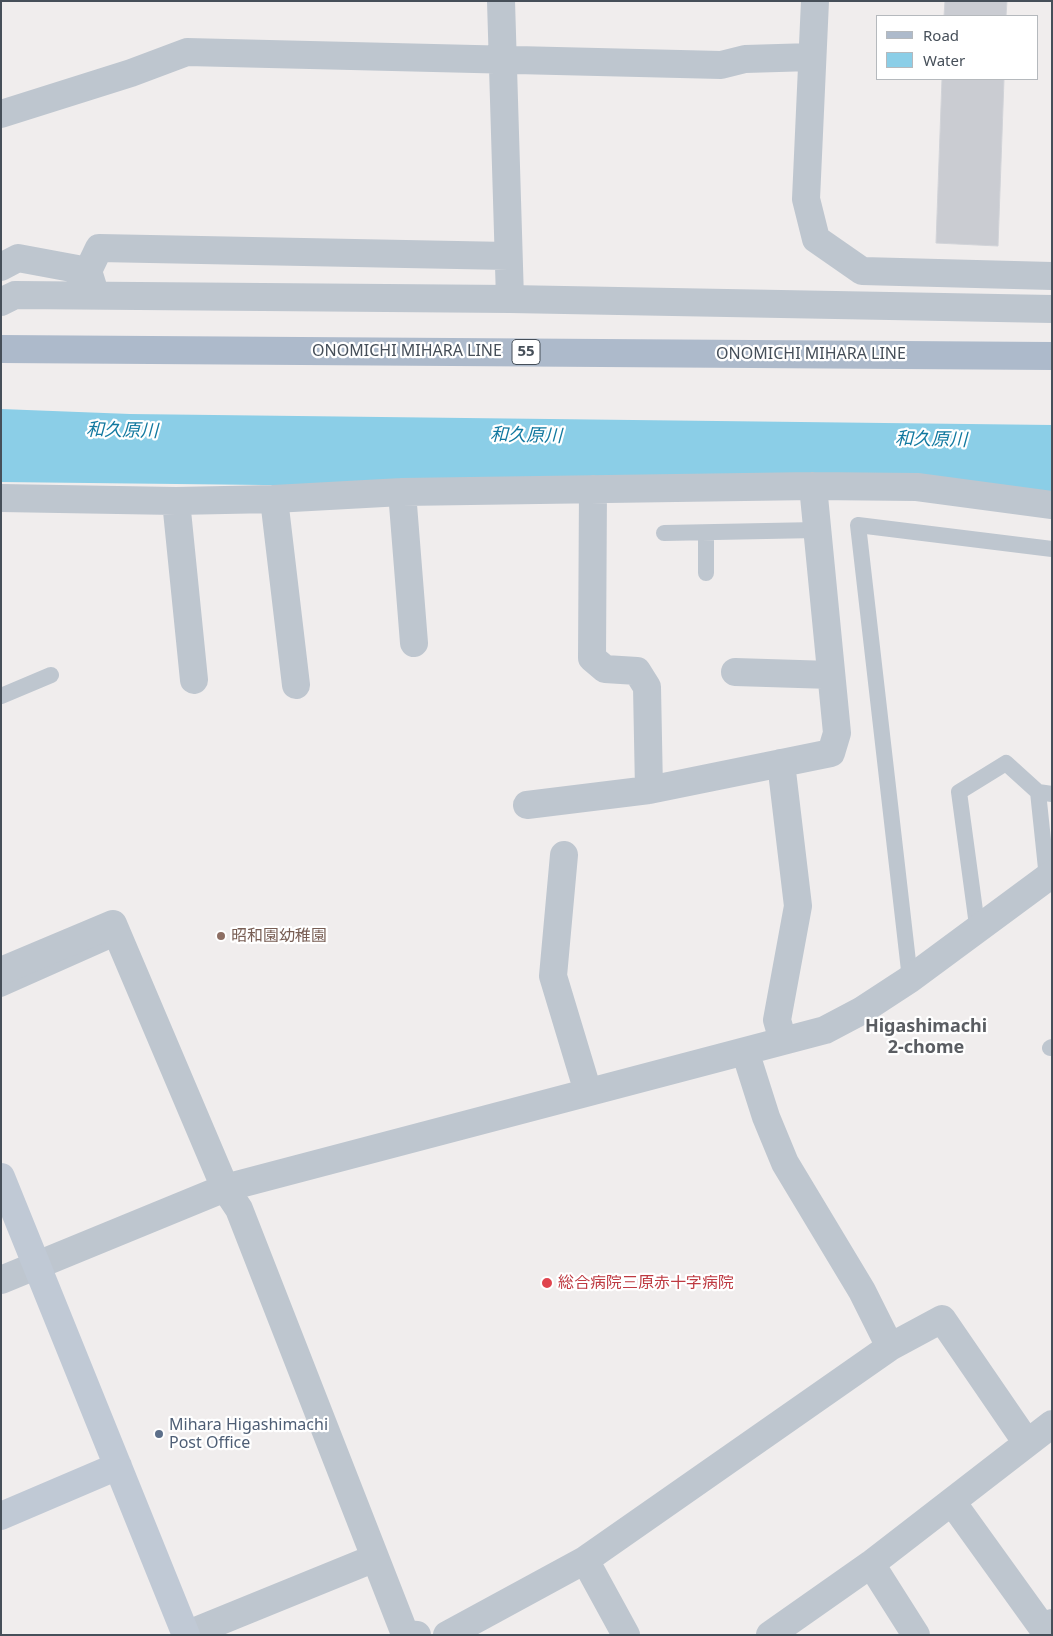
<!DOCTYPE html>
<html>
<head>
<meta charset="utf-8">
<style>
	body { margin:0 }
	#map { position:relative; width:1053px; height:1636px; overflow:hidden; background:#f0eded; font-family:"Noto Sans",sans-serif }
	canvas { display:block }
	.frame { position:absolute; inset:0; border:2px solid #464f59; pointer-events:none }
	.legend { position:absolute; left:876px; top:15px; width:162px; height:65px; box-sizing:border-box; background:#fff; border:1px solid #b5b9bd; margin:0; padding:6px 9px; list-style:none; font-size:15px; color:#464f59 }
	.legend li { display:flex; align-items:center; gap:10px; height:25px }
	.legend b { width:25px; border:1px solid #b5b9bd }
</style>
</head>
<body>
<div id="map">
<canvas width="1053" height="1636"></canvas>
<div class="frame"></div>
<ul class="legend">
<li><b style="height:6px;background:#adbacb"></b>Road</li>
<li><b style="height:14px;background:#8bcee7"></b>Water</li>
</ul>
</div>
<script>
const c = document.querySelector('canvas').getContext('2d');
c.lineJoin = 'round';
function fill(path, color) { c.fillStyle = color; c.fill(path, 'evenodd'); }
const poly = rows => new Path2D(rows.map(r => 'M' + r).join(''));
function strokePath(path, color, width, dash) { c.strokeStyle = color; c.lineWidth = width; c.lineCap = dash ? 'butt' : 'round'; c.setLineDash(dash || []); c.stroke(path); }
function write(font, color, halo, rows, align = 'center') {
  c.font = font + ' "Noto Sans","Noto Sans JP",sans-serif'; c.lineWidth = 4.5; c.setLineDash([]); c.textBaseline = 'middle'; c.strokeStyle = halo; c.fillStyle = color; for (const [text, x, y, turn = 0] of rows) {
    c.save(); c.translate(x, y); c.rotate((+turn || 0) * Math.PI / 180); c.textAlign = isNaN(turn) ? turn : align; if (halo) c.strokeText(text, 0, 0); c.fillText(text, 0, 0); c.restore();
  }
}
fill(poly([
	[1,409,130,414,1052,425,1052,494,1,482]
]), '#8bcee7');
const building = poly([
	[945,1,1007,1,1006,16,944,16,945,1],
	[942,79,1004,79,998,246,936,243,942,79]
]);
fill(building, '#caccd2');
strokePath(building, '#d1d3d8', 1);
strokePath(poly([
	[664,533,817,530],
	[706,533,706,573],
	[1,696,51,675],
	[1038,792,1047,878],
	[982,925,976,918,959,792,1006,763,1038,792,1052,794],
	[910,979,858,525,1052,549],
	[1,989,118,937],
	[1050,1048,1052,1047]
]), '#bec6cf', 16);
strokePath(poly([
	[501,1,510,299],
	[815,1,806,199,816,239,862,271,1052,276],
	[1,114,131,73,187,52,721,65,745,59,812,57],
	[1,267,18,258,88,271,93,287],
	[88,271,99,248,508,256],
	[1,302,15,295,510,299,1052,309],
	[593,489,592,658,605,669,637,671,647,687,649,790],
	[402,492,414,643],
	[1,498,176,501,274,499,402,492,813,486,917,487,1052,505],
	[274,499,296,685],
	[176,501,194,680],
	[735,672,831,675],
	[781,763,798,906,777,1020,783,1041],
	[527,805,649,790,831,753,837,733,813,486],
	[564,855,553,976,588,1092],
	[1,971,113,924,225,1188,239,1209,405,1634,417,1635],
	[745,1051,766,1117,785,1163,862,1291,890,1347],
	[1,1280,225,1188,825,1030,861,1011,910,979,1052,874],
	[952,1502,1042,1627,1052,1623],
	[585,1560,890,1347,942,1319,1027,1443],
	[871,1564,916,1635],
	[186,1635,375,1558],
	[447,1635,585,1560,626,1635],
	[770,1635,871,1564,1052,1424]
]), '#bec6cf', 28);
strokePath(poly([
	[1,1177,186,1635],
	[1,1516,118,1466]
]), '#c0c9d5', 28);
strokePath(poly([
	[1,349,1052,356]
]), '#adbacb', 28);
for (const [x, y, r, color] of [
	[221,936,5,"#8d6e63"],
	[547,1283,6,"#e0444e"],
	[159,1434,5,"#5c6f8a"]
]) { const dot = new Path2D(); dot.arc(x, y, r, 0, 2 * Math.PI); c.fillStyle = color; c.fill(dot); strokePath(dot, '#fff', 2); }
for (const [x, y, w] of [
	[526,352,28]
]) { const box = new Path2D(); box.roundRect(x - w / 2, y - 12.5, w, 25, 4); c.fillStyle = '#fff'; c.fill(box); strokePath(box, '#464f59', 1); }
write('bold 15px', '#464f59', null, [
	["55",526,352]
]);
write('16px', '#464f59', '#fff', [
	["ONOMICHI MIHARA LINE",407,351],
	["ONOMICHI MIHARA LINE",811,354]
]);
write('16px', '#785e54', '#fff', [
	["昭和園幼稚園",231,936]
], 'left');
write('16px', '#be3a42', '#fff', [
	["総合病院三原赤十字病院",558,1283]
], 'left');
write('16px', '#4e5e75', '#fff', [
	["Mihara Higashimachi",169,1425],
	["Post Office",169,1443]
], 'left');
write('italic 18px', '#1279a0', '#fff', [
	["和久原川",122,431,1],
	["和久原川",526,436,1],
	["和久原川",931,440,1]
]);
write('bold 18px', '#5a5d62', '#fff', [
	["Higashimachi",926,1027],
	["2-chome",926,1048]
]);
</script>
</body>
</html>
